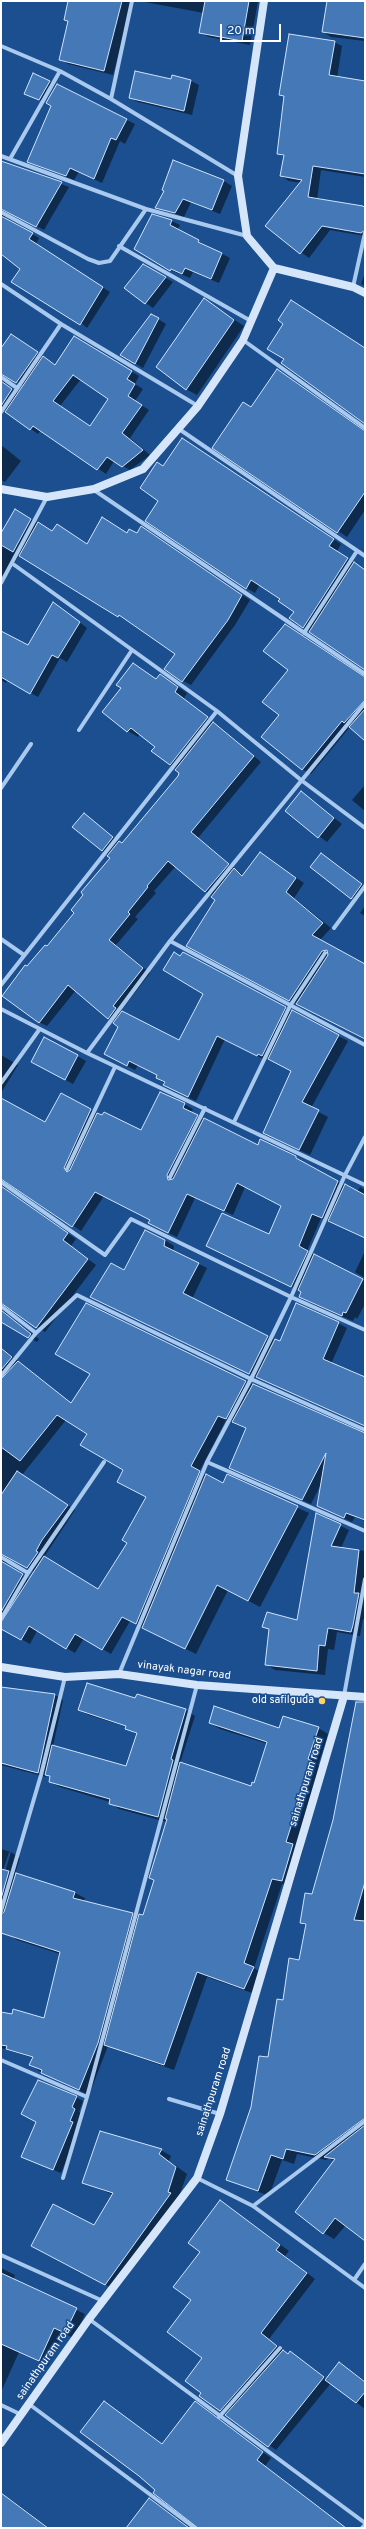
<!DOCTYPE html>
<html>
<head>
<meta charset="utf-8">
<style>
	body { margin:0 }
	#map { position:relative; width:366px; height:2529px; overflow:hidden; background:#1b4f8f; font-family:Overpass,sans-serif }
	canvas { display:block }
	.frame { position:absolute; inset:0; border:2px solid #fff; pointer-events:none }
	.scale { position:absolute; left:220px; top:24px; width:61px; height:18px; box-sizing:border-box; border:2px solid #fff; border-top:0; padding-left:5px; font-size:12px; line-height:14px; white-space:nowrap; color:#fff; -webkit-text-stroke:3px #1b4f8f; paint-order:stroke }
</style>
</head>
<body>
<div id="map">
<canvas width="366" height="2529"></canvas>
<div class="frame"></div>
<div class="scale">20 m</div>
</div>
<script>
const c = document.querySelector('canvas').getContext('2d');
c.lineJoin = 'round';
function fill(path, color) { c.fillStyle = color; c.fill(path, 'evenodd'); }
const poly = rows => new Path2D(rows.map(r => 'M' + r).join(''));
function strokePath(path, color, width, dash) { c.strokeStyle = color; c.lineWidth = width; c.lineCap = dash ? 'butt' : 'round'; c.setLineDash(dash || []); c.stroke(path); }
function write(font, color, halo, rows, align = 'center') {
  c.font = font + ' Overpass,sans-serif'; c.lineWidth = 3; c.setLineDash([]); c.textBaseline = 'middle'; c.strokeStyle = halo; c.fillStyle = color; for (const [text, x, y, turn = 0] of rows) {
    c.save(); c.translate(x, y); c.rotate((+turn || 0) * Math.PI / 180); c.textAlign = isNaN(turn) ? turn : align; if (halo) c.strokeText(text, 0, 0); c.fillText(text, 0, 0); c.restore();
  }
}
fill(poly([
	[69,1,132,1,113,75,68,64,60,59,69,22,65,19],
	[139,1,258,1,250,45,209,37,200,33,204,13],
	[328,1,365,1,365,41,331,37,323,32],
	[334,42,342,46,337,78,365,82,365,177,321,170,317,200,365,209,365,236,330,230,309,258,266,226,301,183,289,181,281,176,284,157,279,153,285,97,280,94],
	[33,74,54,84,44,102,29,95],
	[173,77,191,81,199,85,192,115,138,102,130,98,172,81],
	[127,120,135,124,125,144,120,141,102,183,79,172,74,180,28,161],
	[1,161,69,187,44,230,10,212,5,214,5,218,39,238,36,244,110,292,87,328,1,253],
	[224,181,232,186,220,214,191,202,184,217,157,207],
	[153,215,172,221,180,225,177,230,230,258,219,283,193,272,190,278,170,270],
	[143,265,173,282,153,308,146,303],
	[365,273,365,286,361,284],
	[204,300,244,326,197,395,186,389],
	[152,315,166,324,143,368,121,355],
	[75,337,139,376,135,384,143,389,135,401,149,410,130,438,150,455,130,470,114,461,106,474,41,430,38,434,31,429,1,408,1,350,17,338,56,365],
	[9,377,24,386,19,394,5,384,4,379],
	[81,379,109,399,90,427,60,406],
	[278,370,365,431,365,510,347,537,214,447,252,408],
	[191,444,341,544,337,551,365,571,365,669,290,618,295,611,281,598,260,584,255,593,246,588,160,500,164,467],
	[1,445,21,461,5,482,1,480],
	[15,510,53,532,87,544,128,534,150,532,250,600,235,625,191,685,183,681,176,654,127,619,19,555,1,586,1,535],
	[61,608,87,628,67,662,60,658,38,697,8,680,6,683,1,680,1,631,28,646],
	[294,630,365,677,365,739,350,727,311,774,302,769,281,715],
	[134,664,157,680,160,675,187,693,184,698,261,762,198,838,244,876,260,853,304,883,294,898,331,928,320,940,365,965,365,1040,196,950,216,900,176,866,154,891,156,893,135,917,138,919,116,945,150,973,120,1012,179,1041,285,1008,348,1041,311,1108,328,1117,310,1155,274,1138,292,1071,267,1057,265,1060,225,1039,196,1101,173,1090,157,1078,158,1075,138,1065,135,1070,113,1059,119,1027,76,990,47,1026,39,1022,27,967,76,913,111,858,73,827,84,814,122,844,179,777,180,772,170,765,157,746,140,734,138,737,128,731,103,711,122,688],
	[365,785,365,811,352,800],
	[301,792,342,824,327,842,286,811],
	[321,854,364,885,354,898,346,893],
	[365,906,365,916,360,913],
	[45,1038,86,1061,73,1084,32,1061],
	[1,1055,18,1065,1,1093],
	[62,1094,98,1114,141,1132,184,1104,193,1109,191,1113,258,1146,296,1157,304,1164,357,1192,360,1187,365,1190,365,1238,321,1218,307,1251,365,1281,365,1304,357,1319,355,1317,353,1321,311,1303,300,1296,302,1292,216,1250,270,1235,282,1206,245,1187,233,1215,195,1198,177,1237,158,1228,151,1220,104,1196,81,1231,11,1184,6,1185,7,1191,76,1239,71,1246,96,1265,45,1332,11,1308,6,1309,7,1315,39,1339,37,1342,1,1321,1,1100,45,1124],
	[165,1240,174,1246,173,1251,207,1268,192,1299,275,1340,280,1342,338,1323,347,1328,331,1364,363,1378,365,1374,365,1426,258,1378,91,1297],
	[365,1251,365,1278,355,1272],
	[1,1347,72,1404,246,1381,365,1434,365,1521,355,1517,352,1522,318,1506,322,1482,311,1504,239,1472,247,1429,226,1420,199,1472,224,1484,227,1476,309,1513,260,1607,228,1590,196,1654,130,1621,111,1654,84,1638,75,1653,37,1631,30,1644,1,1628],
	[66,1420,88,1434,147,1497,128,1543,98,1590,44,1557,75,1510,22,1475],
	[12,1558,35,1572,31,1580,8,1566,6,1560],
	[341,1526,349,1530,341,1548,365,1551,365,1620,363,1619,360,1636,337,1632,334,1650,328,1649,325,1675,275,1670,266,1664,270,1630,264,1626,298,1621],
	[1,1688,55,1695,63,1700,53,1746,127,1767,138,1735,127,1727,89,1715,79,1710,136,1699,138,1695,186,1710,195,1716,180,1763,251,1787,255,1784,268,1744,220,1729,210,1723,280,1729,318,1728,328,1734,318,1765,322,1767,297,1847,303,1850,292,1886,282,1884,254,1968,264,1974,255,1994,207,1977,174,2070,108,2046,89,2095,42,2073,31,2065,33,2058,1,2048,1,2011,13,2015,45,2019,60,1954,17,1940,1,1928,1,1849,11,1852,9,1852,2,1874,4,1875,11,1852,20,1858,15,1874,75,1893,85,1898,84,1902,132,1914,139,1918,143,1916,155,1881,150,1878,167,1822,119,1809,110,1802,60,1787,50,1782,51,1777,46,1775,46,1777,1,1765],
	[365,1719,365,2240,346,2225,334,2239,324,2233,335,2162,329,2158,326,2160,297,2154,294,2164,282,2160,269,2196,227,2179,268,2059,284,2001,300,1961,306,1926,301,1923,313,1895],
	[76,2097,83,2101,79,2112,82,2114,80,2127,61,2173,30,2160],
	[161,2150,171,2156,169,2161,187,2174,178,2199,116,2290,42,2252,94,2227,113,2195,83,2182],
	[221,2201,289,2251,285,2256,315,2279,269,2339,285,2352,289,2354,290,2352,298,2357,327,2379,340,2363,365,2381,365,2409,331,2383,276,2450,220,2410,203,2392,204,2358,192,2300,201,2252],
	[1,2268,15,2275,13,2280,85,2314,74,2338,63,2333,48,2366,19,2352,1,2392],
	[104,2402,163,2445,203,2408,271,2458,265,2466,346,2528,206,2528,157,2490],
	[1,2494,10,2499,49,2528,1,2528],
	[149,2499,160,2506,190,2528,127,2528]
]), '#0007');
const building = poly([
	[68,1,122,1,104,71,59,60,68,21,64,20,68,1],
	[205,1,249,1,242,41,199,33,205,1],
	[327,1,365,1,365,38,322,32,327,1],
	[289,34,335,41,329,75,365,81,365,174,313,166,308,197,363,206,365,208,365,230,361,233,322,226,300,254,265,226,302,180,280,176,284,155,277,154,284,96,279,95,289,34],
	[135,71,171,79,172,75,191,80,184,111,129,98,135,71],
	[33,73,50,81,39,100,24,94,33,73],
	[57,84,127,119,116,140,111,138,94,179,70,168,66,176,27,162,51,106,46,103,57,84],
	[173,160,224,180,212,210,183,199,175,213,155,208,164,191,162,190,173,160],
	[1,161,62,182,36,227,1,209,1,161],
	[152,214,172,220,170,225,199,240,198,242,222,253,211,279,185,268,182,274,171,269,170,271,134,249,152,214],
	[1,216,33,233,29,239,103,287,80,325,11,282,20,269,1,254,1,216],
	[143,264,166,277,145,304,124,288,143,264],
	[204,298,234,320,186,390,156,367,204,298],
	[291,300,365,348,365,424,281,363,284,359,267,349,283,324,278,320,291,300],
	[151,314,159,318,135,364,120,355,151,314],
	[11,334,38,352,16,383,1,374,1,348,11,334],
	[74,336,132,371,127,379,135,384,128,396,142,405,122,433,143,450,122,467,107,457,97,470,33,426,30,430,5,412,43,356,55,365,74,336],
	[73,375,108,399,90,426,53,401,73,375],
	[277,369,365,431,365,492,337,533,212,448,243,402,251,407,277,369],
	[1,381,12,389,1,406,1,381],
	[182,438,334,539,329,546,348,558,303,628,289,618,294,612,278,601,280,599,251,580,246,589,145,521,158,501,140,488,157,462,163,466,182,438],
	[15,509,31,519,13,552,1,545,1,533,15,509],
	[102,517,127,533,129,529,137,533,141,526,242,595,228,620,182,682,164,669,175,654,119,615,118,617,100,606,19,556,38,522,52,531,57,524,87,544,102,517],
	[354,562,365,570,365,670,309,632,354,562],
	[53,602,80,622,58,658,52,655,30,694,1,677,1,631,28,645,53,602],
	[285,624,365,677,365,700,344,723,342,721,302,770,261,737,279,715,262,702,288,670,263,651,285,624],
	[133,663,156,679,160,674,178,687,175,692,208,717,170,765,151,751,155,747,131,728,127,732,102,712,121,688,116,685,133,663],
	[365,709,365,741,349,727,365,709],
	[213,722,254,756,191,832,229,864,205,892,168,861,147,886,148,887,128,912,130,914,109,940,143,968,113,1006,116,1008,108,1019,68,985,39,1023,2,996,25,965,27,966,45,945,47,946,74,913,71,910,83,895,81,892,110,858,107,856,119,841,122,843,178,776,179,773,175,770,213,722],
	[301,791,334,818,318,838,285,811,301,791],
	[84,813,113,837,102,851,72,827,84,813],
	[260,852,296,878,286,892,323,923,312,935,365,964,365,1039,296,1004,328,955,327,950,322,951,289,1001,186,946,215,900,211,897,234,868,242,876,260,852],
	[321,853,362,884,351,899,310,867,321,853],
	[174,952,180,956,183,952,286,1007,262,1056,258,1054,257,1056,217,1036,188,1097,163,1085,165,1082,156,1078,157,1075,129,1061,127,1066,104,1054,118,1027,113,1023,122,1011,179,1040,203,994,163,970,174,952],
	[292,1010,339,1035,302,1102,319,1110,299,1150,263,1133,291,1071,268,1059,292,1010],
	[44,1037,78,1055,65,1080,31,1062,44,1037],
	[160,1092,185,1103,183,1108,198,1115,167,1175,168,1180,173,1179,204,1118,258,1145,260,1139,296,1156,296,1158,338,1181,322,1218,312,1214,299,1246,308,1251,291,1287,206,1246,222,1213,269,1234,281,1206,237,1183,224,1211,187,1194,168,1233,148,1223,150,1220,95,1192,72,1227,1,1179,1,1098,45,1122,61,1093,91,1109,64,1168,67,1172,70,1170,97,1113,102,1115,104,1112,141,1130,160,1092],
	[345,1184,365,1195,365,1238,328,1221,345,1184],
	[1,1186,68,1233,63,1240,88,1259,36,1328,1,1303,1,1186],
	[145,1230,165,1240,164,1246,199,1263,183,1293,268,1336,249,1374,90,1297,111,1263,124,1270,145,1230],
	[314,1254,363,1279,346,1313,343,1312,342,1316,299,1297,301,1292,298,1290,314,1254],
	[86,1303,246,1381,226,1419,218,1416,191,1466,200,1471,136,1624,122,1617,102,1650,75,1634,66,1649,29,1626,21,1640,1,1629,1,1622,44,1556,98,1589,127,1543,122,1540,146,1497,117,1482,123,1470,80,1445,87,1434,57,1415,20,1461,1,1447,1,1379,18,1361,71,1403,90,1374,55,1354,86,1303],
	[296,1303,339,1322,323,1359,365,1377,365,1426,256,1377,275,1339,280,1341,296,1303],
	[1,1310,31,1334,28,1338,1,1322,1,1310],
	[1,1348,12,1357,1,1370,1,1348],
	[253,1384,365,1433,365,1520,346,1513,344,1518,317,1506,326,1453,302,1500,229,1468,246,1428,232,1422,253,1384],
	[17,1471,68,1505,42,1540,36,1551,38,1552,27,1568,1,1554,1,1495,17,1471],
	[206,1474,223,1483,227,1474,298,1506,248,1601,217,1585,185,1649,142,1628,206,1474],
	[316,1513,341,1524,331,1546,359,1550,354,1593,359,1593,353,1625,351,1632,328,1628,325,1646,319,1645,317,1671,265,1665,269,1629,262,1627,267,1612,297,1620,316,1513],
	[1,1561,23,1574,1,1612,1,1561],
	[87,1683,135,1698,137,1694,186,1709,171,1759,173,1760,158,1817,109,1804,110,1799,49,1782,50,1776,45,1775,52,1745,126,1766,137,1733,125,1729,126,1726,78,1710,87,1683],
	[1,1687,55,1694,38,1773,1,1763,1,1687],
	[356,1702,365,1702,365,1882,354,1920,365,1921,365,2118,315,2155,286,2149,283,2159,271,2155,258,2191,226,2180,251,2107,259,2056,268,2057,277,1999,283,2000,289,1958,299,1960,306,1924,300,1923,305,1893,312,1894,333,1820,356,1702],
	[214,1706,279,1728,283,1716,319,1727,308,1759,312,1761,286,1842,293,1844,282,1881,272,1879,244,1963,254,1967,244,1989,197,1972,164,2065,104,2045,139,1914,143,1915,154,1880,149,1878,167,1819,165,1819,180,1762,251,1786,252,1782,254,1783,267,1742,209,1723,214,1706],
	[1,1869,9,1871,1,1899,1,1869],
	[16,1873,75,1892,73,1898,133,1913,98,2043,79,2090,41,2073,42,2070,29,2065,33,2057,6,2049,7,2046,1,2045,1,2012,12,2014,13,2009,44,2018,60,1952,1,1933,1,1914,4,1912,16,1873],
	[38,2080,77,2096,72,2107,75,2109,70,2121,73,2122,53,2170,21,2157,36,2122,21,2114,38,2080],
	[365,2125,365,2241,335,2218,323,2234,295,2212,335,2159,324,2157,365,2125],
	[100,2131,162,2149,159,2154,176,2167,168,2192,171,2193,105,2285,31,2246,53,2204,94,2225,113,2193,82,2183,100,2131],
	[220,2200,280,2245,276,2250,307,2273,261,2333,277,2346,220,2411,199,2396,201,2393,185,2381,202,2358,167,2332,191,2300,173,2287,200,2252,188,2243,220,2200],
	[1,2273,77,2308,65,2333,54,2328,39,2361,1,2344,1,2273],
	[283,2350,288,2354,290,2351,324,2377,268,2447,225,2415,283,2350],
	[339,2362,365,2382,365,2392,356,2403,325,2380,339,2362],
	[104,2401,162,2444,195,2401,263,2452,257,2460,346,2528,198,2528,153,2493,155,2490,139,2476,80,2432,104,2401],
	[1,2493,48,2528,1,2528,1,2493],
	[149,2498,189,2528,126,2528,149,2498]
]);
fill(building, '#4478b7');
strokePath(building, '#cfe3fa', 1);
strokePath(poly([
	[1,46,60,71,111,99,238,176],
	[111,99,132,1],
	[1,156,146,209,247,236],
	[10,159,60,71],
	[1,212,88,259,99,263,110,261,146,209],
	[119,246,251,321],
	[1,284,61,324,198,406],
	[353,287,365,233],
	[243,340,365,428],
	[1,377,17,388],
	[1,412,61,324],
	[179,429,365,556],
	[94,490,365,674],
	[13,564,217,711,301,780,365,828],
	[1,583,47,497],
	[304,633,357,551],
	[79,730,132,650],
	[1,788,31,744],
	[334,928,365,886],
	[1,939,24,955],
	[170,941,365,1045],
	[1,985,217,711],
	[1,1009,87,1053,365,1185],
	[87,1053,170,941,365,703],
	[1,1083,39,1030],
	[234,1122,290,1006,325,953],
	[67,1169,115,1067],
	[170,1177,205,1108],
	[1,1182,105,1255,131,1219,291,1297,365,1330],
	[1,1306,36,1333],
	[1,1376,36,1333,77,1295,251,1379,365,1430],
	[207,1462,365,1531],
	[1,1557,28,1573],
	[1,1619,28,1573,104,1462],
	[119,1674,207,1462,251,1379,291,1297,345,1175,365,1137],
	[344,1696,365,1579],
	[1,1911,41,1775,65,1677],
	[1,2060,87,2097],
	[169,2099,220,2114],
	[63,2178,87,2097,197,1685],
	[197,2178,253,2206,365,2288],
	[253,2206,365,2121],
	[1,2255,103,2301],
	[354,2280,365,2264],
	[89,2319,365,2523],
	[29,2404,195,2528],
	[1,2405,22,2415],
	[219,2417,280,2348],
	[362,2528,365,2525]
]), '#a9c9ee', 4);
strokePath(poly([
	[274,268,353,287,365,293],
	[1,489,47,497,94,489,143,469,198,406,243,340,274,268,247,236,238,176,264,1],
	[1,1667,65,1677,119,1674,197,1685,365,1697],
	[1,2443,89,2319,197,2178,220,2114,344,1696]
]), '#d6e6fa', 8);
for (const [x, y, r, color] of [
	[322,1701,4,"#ffd166"]
]) { const dot = new Path2D(); dot.arc(x, y, r, 0, 2 * Math.PI); c.fillStyle = color; c.fill(dot); strokePath(dot, '#1b4f8f', 1.5); }
write('11px', '#fff', '#1b4f8f', [
	["vinayak nagar road",184,1671,7],
	["sainathpuram road",307,1782,-73],
	["sainathpuram road",214,2092,-72],
	["sainathpuram road",46,2361,-55]
]);
write('11px', '#fff', '#1b4f8f', [
	["old safilguda",314,1701]
], 'right');
</script>
</body>
</html>
